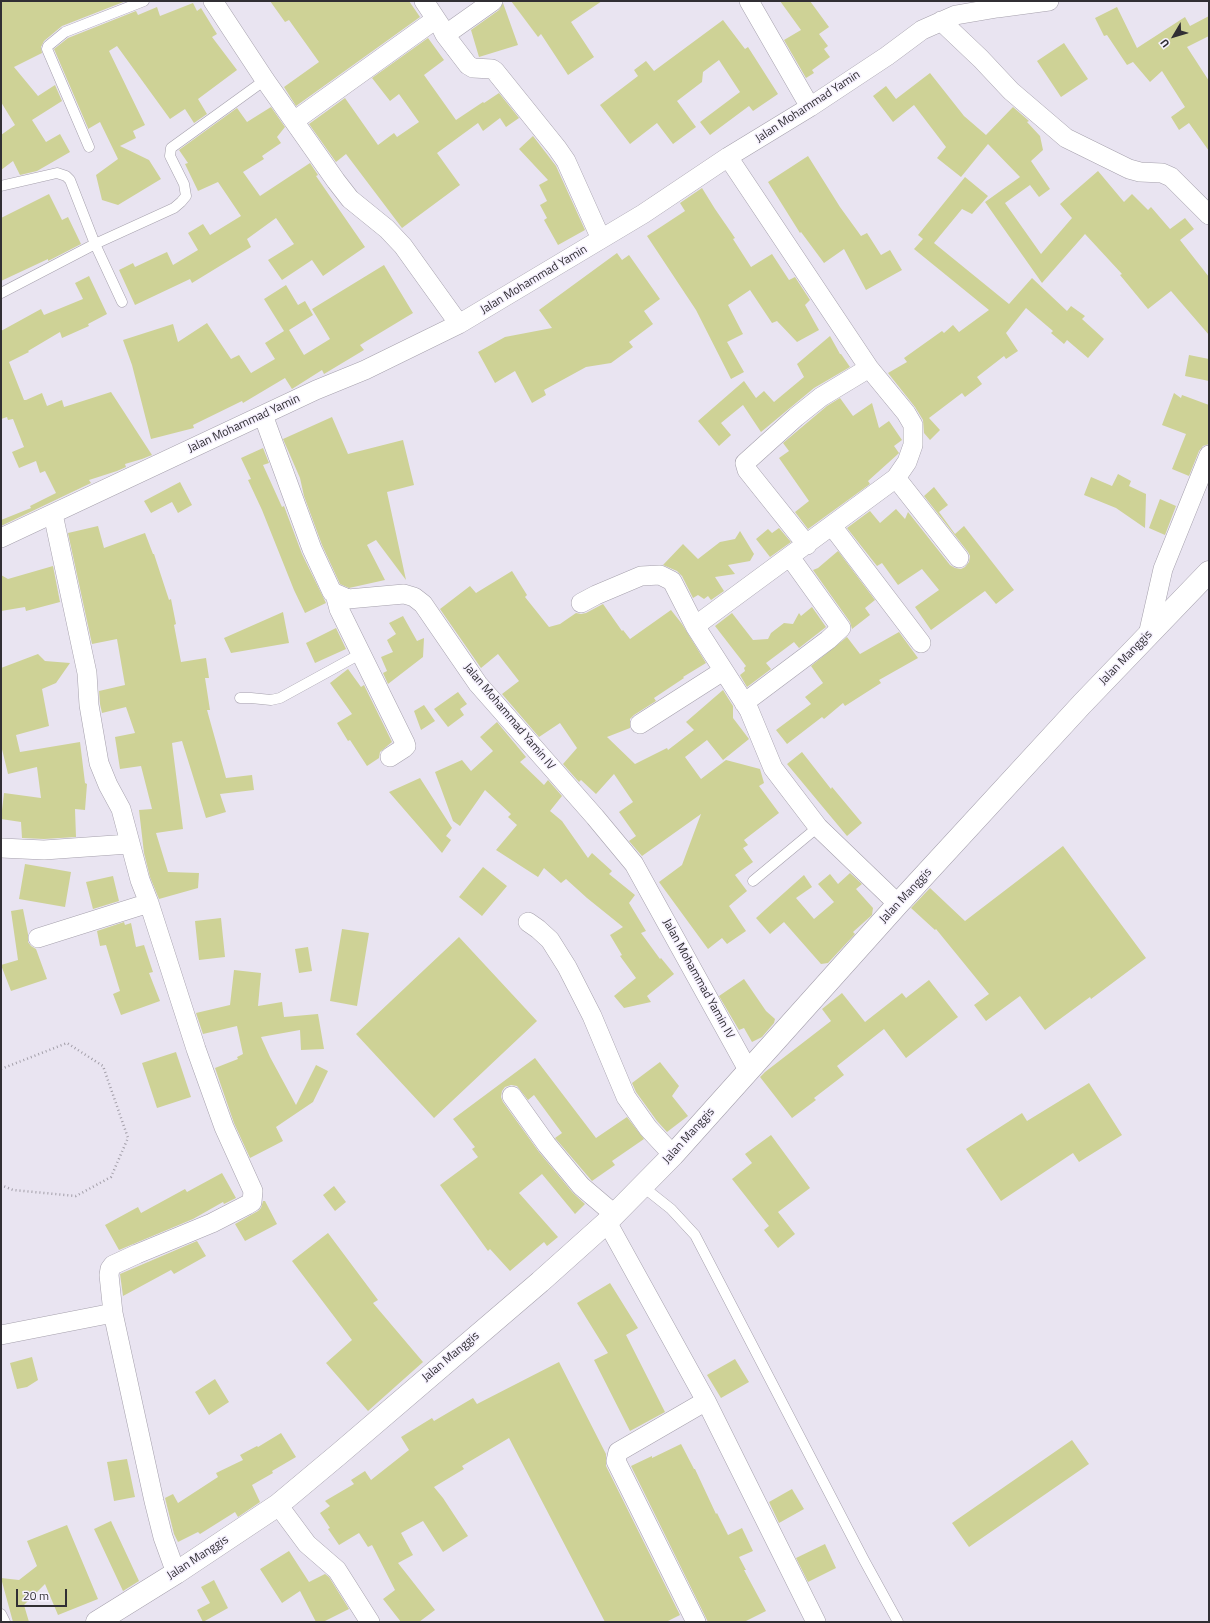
<!DOCTYPE html>
<html>
<head>
<meta charset="utf-8">
<style>
	body { margin:0 }
	#map { position:relative; width:1210px; height:1623px; overflow:hidden; background:#e9e4f1; font-family:"Titillium Web",sans-serif }
	canvas { display:block }
	.frame { position:absolute; inset:0; border:2px solid #312f34; pointer-events:none }
	.north { position:absolute; left:1154px; top:16px; width:40px; height:40px; -webkit-text-stroke:3px #f6f1fe; paint-order:stroke; rotate:232deg; font-size:11px; font-weight:700; line-height:16px; text-align:center; color:#312f34 }
	.north::after { content:''; display:block; margin:auto; width:14px; height:18px; background:#312f34; clip-path:polygon(50% 0,100% 100%,50% 72%,0 100%) }
	.scale { position:absolute; left:16px; top:1589px; width:51px; height:18px; box-sizing:border-box; border:2px solid #312f34; border-top:0; padding-left:5px; font-size:12px; line-height:14px; white-space:nowrap; color:#312f34; -webkit-text-stroke:3px #f6f1fe; paint-order:stroke }
</style>
</head>
<body>
<div id="map">
<canvas width="1210" height="1623"></canvas>
<div class="frame"></div>
<div class="north">U</div>
<div class="scale">20 m</div>
</div>
<script>
const c = document.querySelector('canvas').getContext('2d');
c.lineJoin = 'round';
function fill(path, color) { c.fillStyle = color; c.fill(path, 'evenodd'); }
const poly = rows => new Path2D(rows.map(r => 'M' + r).join(''));
function strokePath(path, color, width, dash) { c.strokeStyle = color; c.lineWidth = width; c.lineCap = dash ? 'butt' : 'round'; c.setLineDash(dash || []); c.stroke(path); }
function write(font, color, halo, rows, align = 'center') {
  c.font = font + ' "Titillium Web",sans-serif'; c.lineWidth = 3; c.setLineDash([]); c.textBaseline = 'middle'; c.strokeStyle = halo; c.fillStyle = color; for (const [text, x, y, turn = 0] of rows) {
    c.save(); c.translate(x, y); c.rotate((+turn || 0) * Math.PI / 180); c.textAlign = isNaN(turn) ? turn : align; if (halo) c.strokeText(text, 0, 0); c.fillText(text, 0, 0); c.restore();
  }
}
fill(poly([
	[1,1,126,1,62,26,44,41,41,47,42,53,14,67,38,96,55,85,62,101,32,120,46,142,60,134,70,152,37,171,20,175,13,161,1,170,1,135,15,125,1,102],
	[270,1,409,1,420,17,296,106,284,87,319,62,289,20,285,22],
	[511,1,602,1,571,22,594,57,568,75,541,34,538,37],
	[780,1,810,1,829,27,819,34,828,46,824,49,830,57,812,70,814,73,806,78,784,40,801,30],
	[193,3,197,11,201,8,217,34,212,37,237,70,198,99,207,114,194,123,185,109,170,119,117,46,109,51,145,125,133,131,136,138,120,146,149,160,161,179,118,205,102,200,96,175,118,159,100,122,88,129,88,128,54,49,68,38,136,11,138,15,157,7,160,16],
	[503,3,518,45,479,57,471,30,499,10],
	[1117,7,1137,48,1185,17,1190,26,1209,16,1209,36,1187,47,1209,81,1209,151,1189,123,1179,130,1171,117,1185,107,1162,71,1150,82,1133,62,1127,65,1107,35,1104,36,1095,18],
	[723,20,745,49,748,47,778,94,753,111,749,106,710,135,700,122,740,92,719,60,703,72,702,82,677,101,696,127,673,144,657,123,630,144,600,105,638,76,634,70,646,61,654,71],
	[428,38,444,60,424,75,456,120,483,102,484,103,499,93,519,118,506,127,500,118,483,131,478,123,437,153,460,185,402,228,346,154,336,162,309,124,345,98,378,145,394,133,397,137,419,122,399,94,390,101,372,78],
	[1064,43,1088,79,1061,97,1037,61],
	[930,73,964,116,986,135,1013,107,1029,121,1027,122,1040,136,1043,150,1031,161,1050,189,1039,197,1030,185,1005,203,1041,254,1072,218,1060,204,1098,171,1124,202,1132,194,1148,210,1151,207,1170,229,1185,218,1194,229,1180,240,1209,277,1209,335,1171,291,1148,309,1120,275,1122,274,1085,234,1042,283,985,202,1020,177,988,144,961,177,937,158,946,147,914,105,893,122,873,96,886,86,896,99],
	[271,107,285,127,277,137,281,143,262,156,264,159,243,172,260,196,310,163,318,175,316,176,365,247,323,276,312,260,282,280,268,260,294,244,276,218,247,239,251,247,192,283,190,279,135,305,119,270,133,263,135,267,167,252,173,265,198,250,188,233,203,224,210,235,241,216,218,182,198,191,185,164,188,163,179,150,237,108,247,122],
	[533,136,556,166,585,230,558,245,544,220,547,218,540,205,547,201,539,185,548,180,519,149],
	[808,156,840,207,861,236,867,233,881,255,890,250,902,270,866,290,844,249,824,263,801,232,800,233,768,182],
	[965,177,988,196,972,214,962,209,934,243,1009,304,1032,278,1067,311,1071,306,1085,316,1082,319,1104,339,1088,358,1067,340,1064,344,1051,333,1053,331,1026,308,1006,333,1018,351,1006,359,1004,356,977,377,982,384,965,397,962,393,929,418,940,430,930,440,924,433,923,420,915,407,888,373,907,362,904,358,942,331,944,333,953,325,959,332,989,310,914,249,923,239,918,235],
	[702,188,715,209,735,238,733,239,751,267,772,254,789,280,795,277,810,300,805,305,819,330,797,342,777,321,772,323,750,290,728,305,743,334,727,342,744,372,731,379,696,310,647,236,685,211,680,203],
	[49,194,62,220,68,217,81,244,50,260,48,261,48,259,1,281,1,218],
	[617,253,622,260,629,255,660,299,644,311,653,324,629,342,633,347,611,363,586,367,544,390,546,395,532,403,515,371,495,383,478,352,505,337,552,328,539,310],
	[384,265,413,313,360,345,364,350,324,374,322,370,292,389,285,378,243,403,242,401,193,425,194,428,151,439,132,365,123,340,173,324,178,342,207,323,231,359,239,355,251,373,275,359,265,343,284,331,264,299,286,285,298,305,305,301,313,315,289,330,304,355,330,339,312,309],
	[89,276,107,314,88,324,89,326,62,338,60,332,28,351,29,352,9,362,24,400,26,400,42,393,47,406,62,400,64,407,111,392,152,455,142,459,125,464,126,467,117,471,89,480,91,483,1,526,1,520,31,508,30,506,56,493,45,471,40,473,36,461,19,468,12,452,24,447,13,419,8,420,7,417,1,419,1,331,41,309,44,315,83,299,75,283],
	[830,336,840,354,841,354,850,367,814,388,761,432,743,405,721,423,731,435,719,446,698,421,744,381,756,398,764,391,774,402,804,377,797,364],
	[1189,355,1209,359,1209,381,1185,376],
	[1174,393,1181,398,1182,395,1209,405,1209,444,1203,446,1199,451,1189,476,1172,469,1186,434,1162,425],
	[840,398,853,416,872,403,879,428,889,421,902,440,894,446,899,453,898,454,868,481,870,484,808,529,795,512,809,501,779,458,789,451,783,443,827,406],
	[332,417,348,454,403,440,414,485,387,492,406,580,376,540,367,545,385,580,349,588,340,584,322,545,304,496,300,478,283,439],
	[263,448,269,463,263,465,282,507,284,506,302,554,326,603,305,613,294,590,262,510,248,480,251,479,241,458],
	[1118,474,1131,481,1129,486,1146,494,1145,528,1116,508,1084,495,1091,477,1112,486],
	[180,482,192,505,178,513,172,502,151,513,144,501],
	[934,487,948,505,939,512,955,534,964,526,1014,590,996,604,985,591,931,630,915,607,939,590,922,569,898,585,882,563,877,566,847,528,870,511,880,523,896,509,905,519,908,512,950,565,955,568,961,569,965,567,969,562,970,556,968,552,924,496],
	[1160,499,1176,506,1165,535,1149,528],
	[98,526,104,548,145,533,153,554,154,554,169,600,171,599,176,624,174,625,181,662,206,658,209,678,205,678,210,710,207,710,226,778,252,775,254,790,220,794,226,812,206,818,182,741,172,743,183,829,156,833,168,872,199,873,198,888,159,899,150,877,144,853,139,810,152,809,141,766,120,769,115,737,135,733,126,707,102,713,100,704,99,691,125,685,117,639,92,644,68,533],
	[779,528,791,542,770,557,756,539,768,529,772,533],
	[740,531,754,554,750,561,728,565,735,574,715,577,724,591,711,600,708,596,704,599,698,595,693,598,682,576,677,571,663,565,683,544,698,559,720,542,735,539],
	[838,551,875,600,865,608,870,615,852,629,850,622,813,570,818,568],
	[53,566,60,602,26,611,25,607,1,611,1,575,8,579],
	[512,571,527,595,525,597,549,627,560,624,576,613,581,614,586,613,603,604,622,631,623,630,630,639,671,610,682,624,706,663,683,677,684,678,654,698,656,701,634,715,630,719,630,728,607,737,635,764,667,748,668,750,694,730,686,722,723,690,733,706,733,718,749,739,723,760,707,740,685,757,701,779,726,760,760,769,764,783,759,786,779,813,744,840,748,845,743,848,753,862,735,875,747,891,729,906,746,931,727,944,722,938,708,949,659,882,682,865,701,814,642,856,629,841,636,836,619,812,633,802,614,774,596,794,581,780,579,782,563,764,577,748,560,723,539,737,502,694,519,681,498,654,481,668,440,609,470,586,476,593],
	[812,607,826,627,799,648,794,642,766,663,771,669,747,687,740,675,745,671,744,668,746,666,715,626,732,613,753,640,768,639,771,633,784,623,793,624,799,613,801,616],
	[283,612,289,643,231,653,224,638],
	[403,616,417,641,424,638,423,657,388,684,383,673,387,671,381,657,393,652,387,640,396,634,389,623],
	[336,628,346,649,315,663,306,643],
	[899,632,918,658,879,680,881,683,845,706,843,703,824,719,822,717,787,744,776,730,811,704,805,697,823,683,811,666,847,637,860,654],
	[38,654,45,661,70,663,56,683,42,689,49,726,16,735,20,752,80,742,85,783,87,784,85,810,75,809,76,837,44,839,22,838,21,822,1,819,4,793,41,798,37,767,8,774,1,745,1,668],
	[348,669,361,687,364,685,392,742,380,752,379,758,367,766,350,740,348,741,337,723,352,714,330,683],
	[458,692,467,704,460,709,464,715,448,727,434,709],
	[424,705,435,721,421,730,414,711],
	[497,722,526,757,520,762,544,785,548,780,562,796,550,811,562,821,588,858,592,853,612,871,609,874,635,895,629,903,646,931,641,933,660,959,661,958,674,974,647,996,651,1002,624,1008,614,996,636,978,620,956,622,955,610,935,623,927,587,898,566,879,561,883,544,868,538,877,496,850,517,825,508,817,511,814,485,790,460,826,453,821,435,772,462,760,471,771,493,751,480,737],
	[802,752,831,789,832,787,862,823,847,836,787,764],
	[420,778,452,828,446,836,451,840,442,853,389,792],
	[1063,846,1146,958,1091,999,1090,997,1045,1030,1020,996,986,1021,974,1005,989,994,936,929,935,930,911,908,930,888,965,921],
	[25,864,71,872,65,907,19,899],
	[483,867,507,886,482,916,459,897],
	[850,873,862,884,856,889,873,908,872,915,853,932,855,934,828,963,821,964,784,922,770,934,756,918,804,875,812,887,796,898,814,919,834,902,818,884,830,874,838,884],
	[113,876,119,901,93,909,86,882],
	[23,909,28,934,28,942,31,946,36,949,47,979,11,991,1,965,18,960,11,911],
	[221,918,225,957,199,960,195,921],
	[124,922,125,925,131,923,136,947,144,945,153,972,149,973,160,1001,121,1015,113,994,120,991,106,945,100,946,97,931],
	[342,929,369,933,357,1006,330,1001],
	[459,937,537,1021,434,1118,356,1034],
	[308,947,312,971,299,973,295,949],
	[234,970,261,973,258,1006,282,1002,284,1017,318,1014,324,1049,301,1050,300,1030,261,1037,270,1057,296,1105,316,1065,328,1071,313,1102,276,1127,283,1141,250,1158,234,1123,215,1068,238,1059,237,1057,243,1054,237,1026,203,1034,196,1013,230,1005],
	[744,979,766,1011,775,1019,774,1023,762,1037,752,1042,744,1028,739,1030,719,996],
	[929,980,958,1017,906,1058,884,1029,837,1066,844,1075,814,1098,816,1100,792,1118,760,1077,765,1072,831,1021,822,1009,842,993,865,1022,902,993,906,998],
	[176,1052,191,1097,157,1108,142,1063],
	[535,1058,596,1138,627,1117,644,1139,612,1161,615,1165,592,1181,555,1138,562,1133,534,1095,528,1100,517,1086,511,1085,505,1087,502,1091,501,1097,503,1102,539,1152,573,1193,585,1204,575,1214,542,1174,519,1193,558,1237,547,1246,544,1242,510,1271,490,1249,488,1251,440,1185,478,1157,472,1149,475,1147,453,1119],
	[660,1062,679,1086,672,1096,688,1116,667,1132,657,1121,636,1092,632,1083],
	[1089,1083,1122,1135,1079,1162,1073,1153,1001,1201,966,1149,1022,1113,1027,1121],
	[771,1135,810,1188,778,1212,795,1234,778,1248,764,1230,769,1226,732,1179,752,1163,745,1154],
	[222,1173,236,1198,224,1204,223,1202,193,1219,119,1250,105,1225,138,1207,141,1213,185,1189,187,1192],
	[334,1186,346,1202,335,1211,323,1195],
	[263,1201,265,1201,277,1224,245,1241,235,1224,258,1211,261,1208],
	[328,1233,378,1300,373,1303,423,1362,368,1411,326,1363,352,1340,292,1261],
	[197,1241,206,1256,174,1274,171,1270,123,1296,120,1274],
	[610,1283,638,1328,626,1335,665,1412,630,1431,594,1360,608,1353,577,1303],
	[32,1357,38,1380,27,1387,17,1389,10,1363],
	[735,1359,749,1382,721,1398,707,1375],
	[559,1362,606,1454,606,1466,680,1615,666,1622,605,1622,509,1438,462,1466,464,1469,434,1487,443,1498,468,1536,443,1552,423,1521,401,1533,413,1555,398,1563,435,1610,419,1622,401,1622,383,1599,395,1590,372,1545,368,1547,359,1533,339,1545,328,1529,330,1528,320,1513,330,1506,325,1501,354,1484,351,1480,365,1471,371,1480,409,1450,401,1437,432,1418,434,1421,473,1398,477,1404],
	[215,1379,229,1402,209,1415,195,1392],
	[281,1433,296,1457,272,1471,273,1473,252,1485,260,1502,238,1517,235,1512,200,1534,198,1532,178,1542,174,1534,165,1498,173,1494,178,1503,218,1477,216,1473,243,1460,240,1455,257,1446,258,1447],
	[1072,1440,1089,1464,969,1547,952,1523],
	[681,1444,694,1469,695,1469,716,1514,717,1513,728,1535,742,1528,753,1551,739,1557,746,1570,744,1570,766,1611,744,1622,708,1622,631,1466,652,1456,652,1458],
	[127,1459,135,1497,114,1501,107,1462],
	[792,1489,804,1509,779,1523,769,1502],
	[111,1521,139,1581,123,1591,94,1529],
	[67,1525,98,1599,58,1615,45,1584,24,1605,29,1622,13,1622,1,1578,19,1580,37,1566,27,1541],
	[825,1544,836,1568,808,1582,796,1558],
	[289,1551,309,1582,325,1574,329,1577,349,1609,323,1622,316,1622,300,1591,282,1603,260,1569],
	[214,1580,228,1608,203,1622,197,1610,210,1603,201,1587]
]), '#ced296');
const service = poly([
	[89,147,47,49,48,46,65,32,144,1],
	[1,186,57,173,66,176,70,180,95,244,122,302],
	[1,293,95,244,174,208,181,202,186,196,184,184,170,156,171,148,265,80],
	[240,698,251,698,271,700,280,698,362,653],
	[753,881,818,827],
	[642,1186,671,1209,695,1235,864,1560,898,1622],
	[1,1614,5,1622]
]);
const minor = poly([
	[213,1,265,80,336,181,350,199,387,229,403,246,459,324],
	[424,1,440,25,445,35,493,1],
	[749,1,810,107],
	[941,21,981,59,1011,91,1066,138,1129,169,1140,172,1162,173,1171,177,1209,215],
	[445,35,468,65,473,68,492,69,495,71,557,148,566,161,601,239],
	[294,121,436,19],
	[728,157,869,368,906,413,913,425,913,445,907,462,896,478,959,558],
	[263,415,312,549,332,592,348,599,404,594,414,597,423,604,478,684,595,817,634,864,748,1070],
	[53,514,87,673,89,705,99,763,108,785,121,809,140,880,149,903,196,1049,224,1127,253,1191,252,1202,247,1205,212,1223,137,1254,113,1265,110,1269,109,1275,113,1313,154,1501,163,1537,176,1573],
	[832,526,921,643],
	[1,538,316,390,365,370,459,324,643,214,728,157,810,107,887,56,922,30,956,15,997,8,1049,1],
	[807,545,747,470,745,463,796,417,821,397,869,368],
	[335,594,339,609,405,743,406,746,404,748,390,757],
	[581,603,596,595,641,576,660,575,672,581,695,626,749,710,773,768,818,827,898,904],
	[695,626,896,478],
	[1148,635,1163,569,1209,455],
	[744,703,828,640,841,628,790,557],
	[640,724,723,671],
	[1,848,44,850,129,844],
	[528,922,538,929,550,940,567,967,592,1016,626,1097,648,1128,673,1155],
	[38,938,149,903],
	[512,1096,547,1145,581,1186,614,1214],
	[607,1222,706,1401,816,1622],
	[1,1335,113,1313],
	[278,1505,307,1544,337,1570,370,1622],
	[696,1622,616,1461,618,1452,706,1401]
]);
const tertiary = poly([
	[97,1622,176,1573,278,1505,339,1454,540,1282,607,1222,673,1155,898,904,1082,704,1209,572]
]);
strokePath(service, '#a5a0ac', 11);
strokePath(minor, '#a5a0ac', 20);
strokePath(tertiary, '#a5a0ac', 23);
strokePath(poly([
	[1,1069,67,1043,103,1066,128,1138,111,1177,76,1196,13,1190,1,1185]
]), '#a29ea8', 2.5, [1, 3]);
strokePath(service, '#fff', 10);
strokePath(minor, '#fff', 19);
strokePath(tertiary, '#fff', 22);
write('12px', '#312f34', '#f6f1fe', [
	["Jalan Mohammad Yamin",808,107,-33],
	["Jalan Mohammad Yamin",534,280,-31],
	["Jalan Mohammad Yamin",244,424,-25],
	["Jalan Manggis",1126,658,-46],
	["Jalan Mohammad Yamin IV",509,717,50],
	["Jalan Manggis",906,896,-47],
	["Jalan Mohammad Yamin IV",698,979,61],
	["Jalan Manggis",689,1136,-48],
	["Jalan Manggis",451,1357,-40],
	["Jalan Manggis",198,1558,-33]
]);
</script>
</body>
</html>
